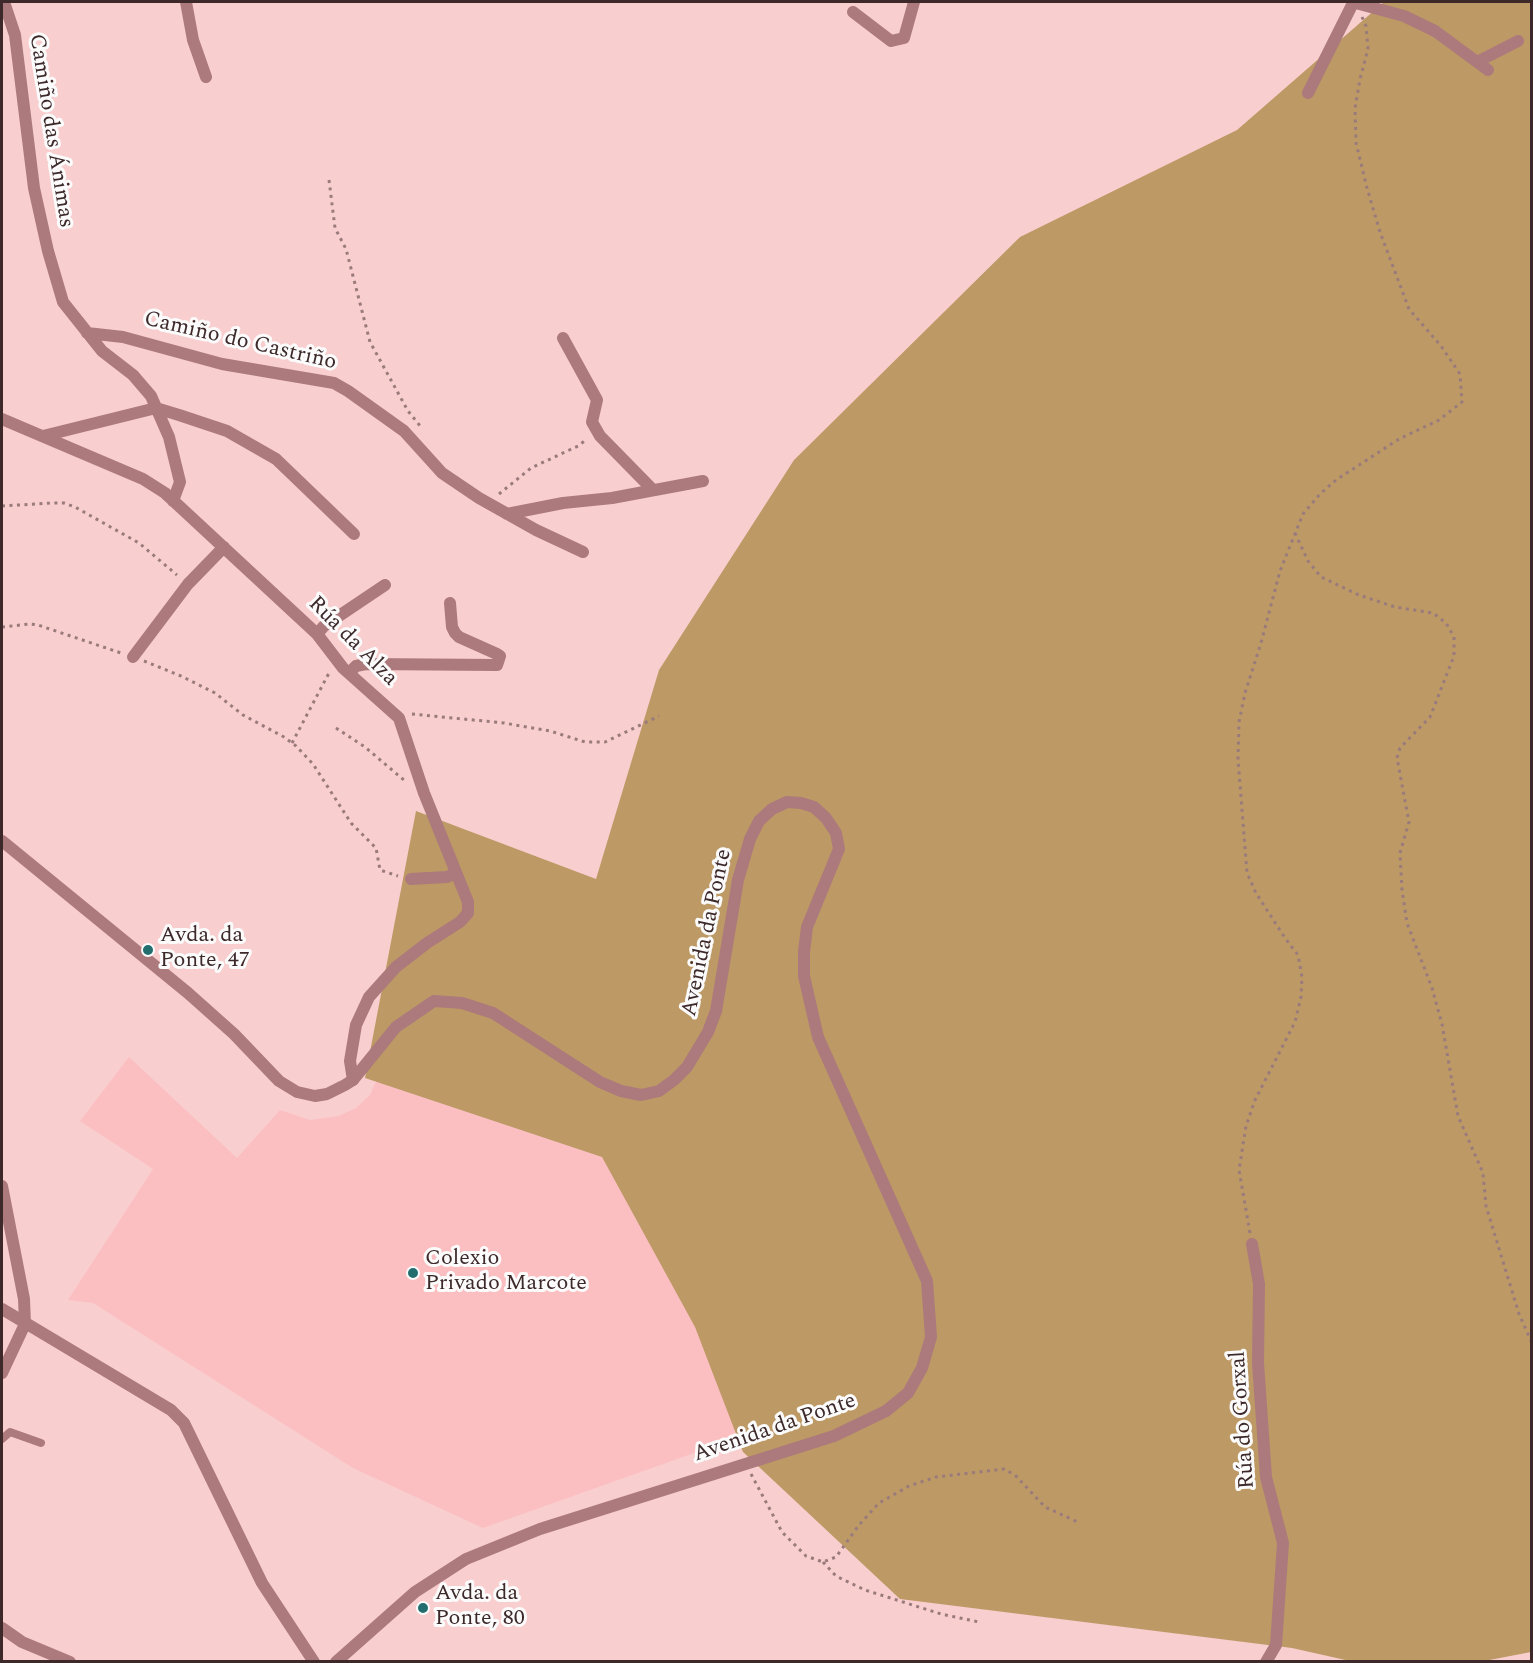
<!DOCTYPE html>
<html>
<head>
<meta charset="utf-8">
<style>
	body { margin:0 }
	#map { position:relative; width:1533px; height:1663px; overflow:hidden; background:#f9cecf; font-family:Spectral,serif }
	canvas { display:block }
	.frame { position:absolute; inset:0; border:3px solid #3d292a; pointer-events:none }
</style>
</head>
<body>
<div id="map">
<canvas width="1533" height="1663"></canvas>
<div class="frame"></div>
</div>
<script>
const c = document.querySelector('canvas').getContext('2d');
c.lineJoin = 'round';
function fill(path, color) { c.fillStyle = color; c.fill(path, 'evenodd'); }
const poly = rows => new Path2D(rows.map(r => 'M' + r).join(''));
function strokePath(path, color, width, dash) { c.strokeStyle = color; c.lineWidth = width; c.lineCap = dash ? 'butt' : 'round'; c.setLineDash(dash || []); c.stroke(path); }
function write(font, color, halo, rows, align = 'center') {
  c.font = font + ' Spectral,serif'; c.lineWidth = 6; c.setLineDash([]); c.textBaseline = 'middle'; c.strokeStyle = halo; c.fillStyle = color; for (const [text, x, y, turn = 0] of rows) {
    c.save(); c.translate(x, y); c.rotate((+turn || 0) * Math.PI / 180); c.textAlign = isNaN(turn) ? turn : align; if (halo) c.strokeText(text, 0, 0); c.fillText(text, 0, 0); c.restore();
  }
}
fill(poly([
	[129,1057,237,1158,280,1110,310,1120,339,1116,356,1108,370,1095,385,1062,684,1152,759,1430,483,1528,353,1468,93,1303,68,1300,153,1169,80,1121]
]), '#fcbfc1');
fill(poly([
	[1384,2,1531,2,1531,1652,1479,1662,1350,1661,1292,1648,900,1599,743,1452,695,1327,602,1157,365,1078,416,811,596,879,659,670,794,460,1020,237,1237,130]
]), '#bd9965');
strokePath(poly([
	[329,180,335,228,346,249,370,342,408,411,421,427],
	[499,494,531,468,578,446,587,439],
	[2,506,52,503,64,503,75,507,139,543,177,575],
	[1295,533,1308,561,1321,577,1359,595,1395,607,1433,613,1446,623,1454,637,1454,656,1430,717,1400,748,1397,758,1409,822,1400,853,1402,890,1407,923,1432,988,1442,1024,1458,1116,1483,1173,1486,1206,1519,1314,1532,1343],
	[2,627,30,624,38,625,121,653],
	[144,661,181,676,215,693,243,715,284,737,296,746,313,764,351,823,376,848,380,870,398,876],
	[412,714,504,723,550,731,585,742,605,742,659,716],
	[336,728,365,747,405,781],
	[292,743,329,673],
	[1250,1233,1239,1170,1246,1126,1255,1100,1295,1022,1301,997,1302,977,1298,955,1285,938,1256,893,1247,873,1238,759,1239,722,1245,693,1261,643,1280,571,1303,514,1320,494,1336,480,1399,439,1439,420,1462,402,1460,374,1441,346,1409,309,1380,232,1367,188,1356,143,1355,108,1360,79,1368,49,1366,26,1362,17],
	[751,1474,782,1532,806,1556,823,1562,836,1557,859,1525,879,1503,909,1486,936,1477,1004,1469,1015,1475,1045,1507,1080,1523],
	[823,1562,836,1576,865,1590,941,1614,979,1622]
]), '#9a7b7c', 3, [3, 4.5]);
strokePath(poly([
	[2,1439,10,1432,41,1443]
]), '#ac7a7c', 8);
strokePath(poly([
	[4,2,15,35,34,188,48,251,63,302,102,351,133,375,151,396,169,437,180,482,173,501],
	[186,2,193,40,206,77],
	[1352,2,1404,16,1435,31,1488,70],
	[853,12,891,41,904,38,914,2],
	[1477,62,1518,41],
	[1308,93,1353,3],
	[87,333,123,337,222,364,334,383,348,391,404,431,442,473,479,498,536,530,583,552],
	[563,338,597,400,592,422,600,436,653,490],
	[2,419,143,479,165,493,317,634,343,668,399,718,424,793,468,902,468,913,460,922,427,943,396,967,369,997,356,1025,350,1061,353,1080],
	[43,436,156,408,179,415,227,431,276,459,354,534],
	[507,514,563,503,612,498,703,481],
	[317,634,324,626,385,585],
	[133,657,188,584,224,547],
	[349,673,356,666,366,664,497,665,500,656,497,654,459,637,455,633,452,627,450,603],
	[411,879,447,877,456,873],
	[2,1186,24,1299,25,1324,2,1373],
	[1252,1244,1259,1284,1258,1363,1266,1477,1283,1543,1276,1645,1266,1662],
	[2,1309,171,1410,184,1423,262,1583,314,1662],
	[2,1628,22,1642,70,1662]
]), '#ac7a7c', 12);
strokePath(poly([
	[2,841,188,993,234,1034,279,1081,297,1092,315,1096,327,1094,345,1085,353,1080,396,1027,434,1001,462,1003,493,1013,600,1082,621,1091,641,1095,659,1091,674,1080,687,1067,708,1032,716,1011,738,880,750,839,759,821,772,809,787,802,801,803,814,807,826,818,836,833,839,849,807,927,804,952,804,976,818,1037,927,1281,931,1337,922,1368,908,1393,886,1411,834,1436,540,1529,466,1559,415,1592,336,1662]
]), '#ac7a7c', 12);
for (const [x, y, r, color] of [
	[148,950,6,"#226e6f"],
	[413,1273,6,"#226e6f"],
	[423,1608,6,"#226e6f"]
]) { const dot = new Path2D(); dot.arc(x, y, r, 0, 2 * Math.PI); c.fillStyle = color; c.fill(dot); strokePath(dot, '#fbfbfb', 2); }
write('22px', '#3d292a', '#fbfbfb', [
	["Camiño das Ánimas",50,131,81],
	["Camiño do Castriño",240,342,13],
	["Rúa da Alza",352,642,45],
	["Avenida da Ponte",708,933,-78],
	["Rúa do Gorxal",1244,1420,-94],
	["Avenida da Ponte",775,1429,-19]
]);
write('22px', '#3d292a', '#fbfbfb', [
	["Avda. da",160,937],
	["Ponte, 47",160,962],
	["Colexio",425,1260],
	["Privado Marcote",425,1285],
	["Avda. da",435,1595],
	["Ponte, 80",435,1620]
], 'left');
</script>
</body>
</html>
